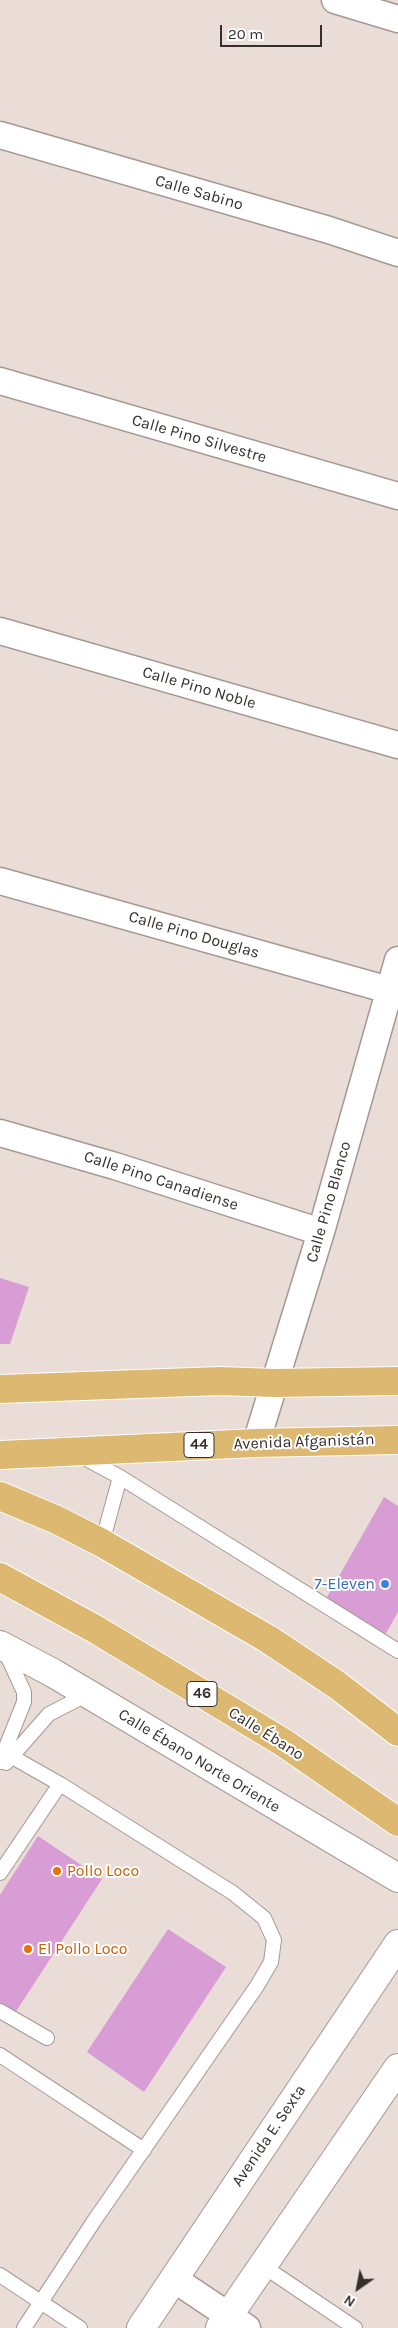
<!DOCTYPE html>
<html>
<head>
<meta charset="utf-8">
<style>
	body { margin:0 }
	#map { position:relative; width:398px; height:2328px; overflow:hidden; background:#eadcd7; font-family:Karla,sans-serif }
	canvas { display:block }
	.north { position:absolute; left:333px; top:2263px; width:50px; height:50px; -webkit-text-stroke:4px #fff; paint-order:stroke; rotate:213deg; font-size:14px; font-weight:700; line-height:20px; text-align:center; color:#342f2d }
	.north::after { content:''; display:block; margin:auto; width:18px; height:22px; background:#342f2d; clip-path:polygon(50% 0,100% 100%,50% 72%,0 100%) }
	.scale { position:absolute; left:220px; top:25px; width:102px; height:22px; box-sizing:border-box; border:2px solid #342f2d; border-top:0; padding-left:6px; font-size:15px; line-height:18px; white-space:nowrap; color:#342f2d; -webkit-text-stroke:4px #fff; paint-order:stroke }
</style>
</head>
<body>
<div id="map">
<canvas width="398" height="2328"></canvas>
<div class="north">N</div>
<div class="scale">20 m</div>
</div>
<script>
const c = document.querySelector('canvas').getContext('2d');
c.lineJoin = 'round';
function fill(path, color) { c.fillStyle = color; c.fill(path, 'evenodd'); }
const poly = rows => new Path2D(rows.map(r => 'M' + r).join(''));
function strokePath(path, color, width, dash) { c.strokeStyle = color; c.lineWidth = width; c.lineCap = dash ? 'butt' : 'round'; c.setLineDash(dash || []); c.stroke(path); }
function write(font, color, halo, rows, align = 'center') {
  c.font = font + ' Karla,sans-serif'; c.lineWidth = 4; c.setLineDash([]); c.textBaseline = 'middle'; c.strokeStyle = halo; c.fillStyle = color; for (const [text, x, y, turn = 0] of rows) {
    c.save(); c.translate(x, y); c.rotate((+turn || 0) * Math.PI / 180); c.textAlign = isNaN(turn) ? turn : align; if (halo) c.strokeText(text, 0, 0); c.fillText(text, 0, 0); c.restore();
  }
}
fill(poly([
	[0,1278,29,1287,10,1344,0,1344],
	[384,1497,398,1506,398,1612,384,1637,326,1599],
	[38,1836,102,1879,15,2013,0,2004,0,1895],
	[168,1929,226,1967,144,2092,87,2052]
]), '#d89dd4');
const service = poly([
	[81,1456,120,1477,398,1651],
	[102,1543,120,1477],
	[0,1750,60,1784,233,1893,264,1918,274,1940,271,1962,257,1986,94,2221,24,2328],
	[0,1762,24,1702,24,1692,5,1651],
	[6,1763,49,1714,88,1694],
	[0,1873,60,1784],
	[0,2011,47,2038],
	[0,2055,144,2150],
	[263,2266,355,2328],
	[0,2275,80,2328]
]);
const minor = poly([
	[335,0,398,19],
	[0,135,329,230,398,253],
	[0,381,398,496],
	[0,631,398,745],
	[0,881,389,990],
	[0,1133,115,1166,321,1232],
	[256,1443,321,1232,398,960],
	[174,2279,247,2328]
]);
const tertiary = poly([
	[0,1645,53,1673,398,1878],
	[141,2328,398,1944],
	[220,2328,398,2068]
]);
const primary = poly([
	[0,1389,220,1381,275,1383,398,1381],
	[0,1455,256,1443,398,1440],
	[0,1496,57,1520,102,1543,268,1639,337,1685,398,1732],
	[0,1577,95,1629,284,1743,398,1822]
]);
strokePath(service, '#a59893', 16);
strokePath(minor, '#a59893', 29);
strokePath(tertiary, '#a59893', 30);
strokePath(primary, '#fff', 30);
strokePath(service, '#fff', 14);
strokePath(minor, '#fff', 26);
strokePath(tertiary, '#fff', 28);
strokePath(primary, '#ddb871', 28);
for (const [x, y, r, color] of [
	[385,1584,5,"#3f7fe0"],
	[57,1871,5,"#e8710a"],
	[28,1949,5,"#e8710a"]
]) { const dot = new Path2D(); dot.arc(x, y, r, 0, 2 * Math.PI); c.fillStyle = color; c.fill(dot); strokePath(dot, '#fff', 2); }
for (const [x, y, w] of [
	[199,1445,30],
	[202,1694,30]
]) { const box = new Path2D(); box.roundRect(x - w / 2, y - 12.5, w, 25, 4); c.fillStyle = '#fff'; c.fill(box); strokePath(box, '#342f2d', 1); }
write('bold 15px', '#342f2d', null, [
	["44",199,1445],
	["46",202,1694]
]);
write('16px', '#342f2d', '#fff', [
	["Calle Sabino",199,193,16],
	["Calle Pino Silvestre",199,439,16],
	["Calle Pino Noble",199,688,16],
	["Calle Pino Douglas",194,935,16],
	["Calle Pino Canadiense",161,1181,18],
	["Calle Pino Blanco",329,1202,-74],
	["Avenida Afganistán",304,1442,-2],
	["Calle Ébano",266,1734,32],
	["Calle Ébano Norte Oriente",199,1761,31],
	["Avenida E. Sexta",269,2136,-56]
]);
write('16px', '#366cbe', '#fff', [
	["7-Eleven",375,1584]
], 'right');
write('16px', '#c56008', '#fff', [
	["Pollo Loco",67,1871],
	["El Pollo Loco",38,1949]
], 'left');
</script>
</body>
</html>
